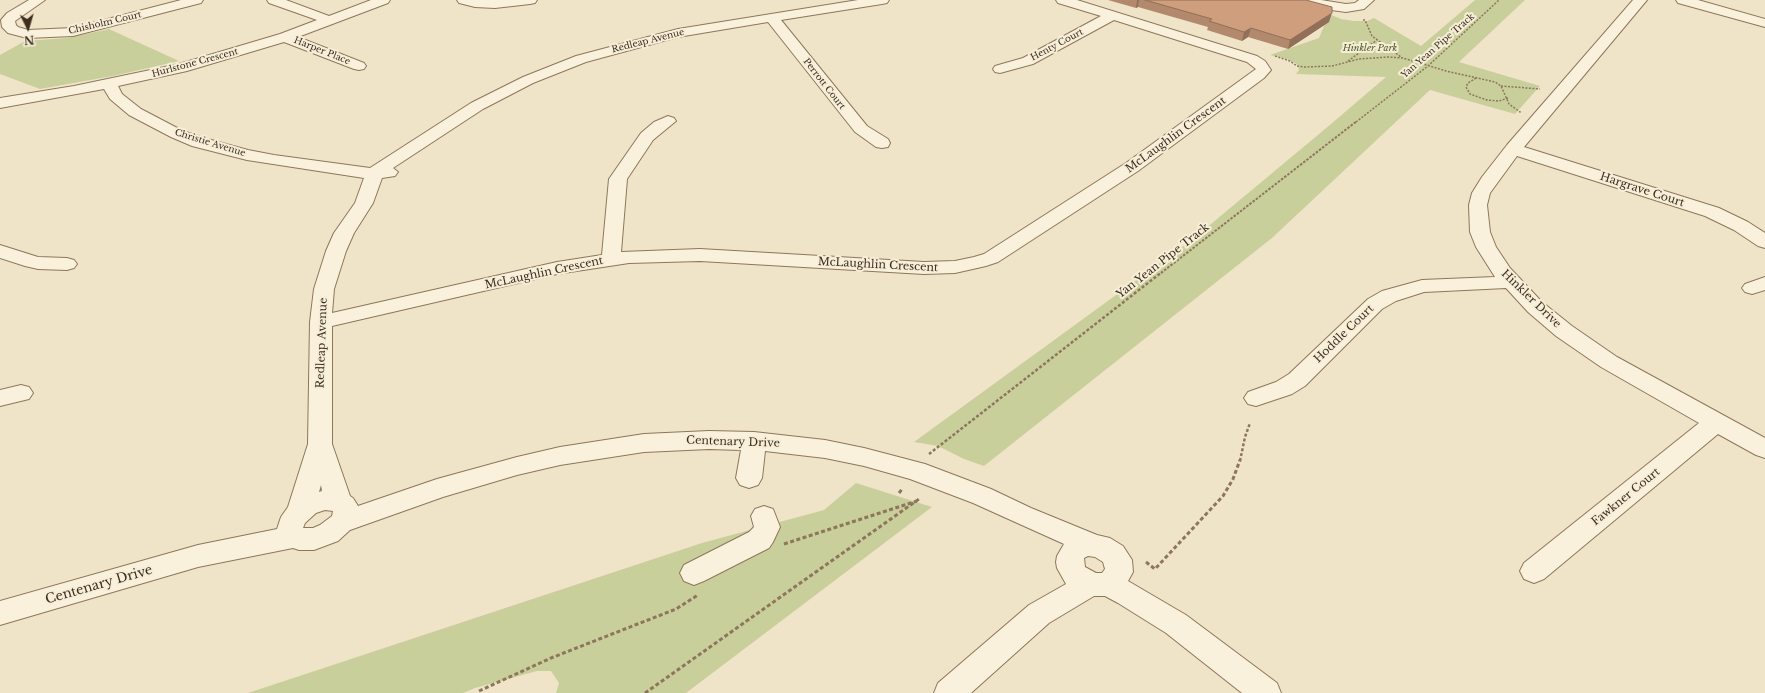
<!DOCTYPE html>
<html>
<head>
<meta charset="utf-8">
<style>
	body { margin:0 }
	#map { position:relative; width:1765px; height:693px; overflow:hidden; background:#f0e4c8; font-family:"Libre Baskerville",serif }
	canvas { display:block }
	.north { position:absolute; left:8px; top:8px; width:40px; height:40px; -webkit-text-stroke:3px #f7eed8; paint-order:stroke; rotate:175deg; font-size:11px; font-weight:700; line-height:16px; text-align:center; color:#3d2e20 }
	.north::after { content:''; display:block; margin:auto; width:14px; height:18px; background:#3d2e20; clip-path:polygon(50% 0,100% 100%,50% 72%,0 100%) }
</style>
</head>
<body>
<div id="map">
<canvas width="1765" height="693"></canvas>
<div class="north">N</div>
</div>
<script>
const c = document.querySelector('canvas').getContext('2d');
c.lineJoin = 'round';
function fill(path, color) { c.fillStyle = color; c.fill(path, 'evenodd'); }
const poly = rows => new Path2D(rows.map(r => 'M' + r).join(''));
function strokePath(path, color, width, dash) { c.strokeStyle = color; c.lineWidth = width; c.lineCap = dash ? 'butt' : 'round'; c.setLineDash(dash || []); c.stroke(path); }
function write(font, color, halo, rows, align = 'center') {
  c.font = font + ' "Libre Baskerville",serif'; c.lineWidth = 4; c.setLineDash([]); c.textBaseline = 'middle'; c.strokeStyle = halo; c.fillStyle = color; for (const [text, x, y, turn = 0] of rows) {
    c.save(); c.translate(x, y); c.rotate((+turn || 0) * Math.PI / 180); c.textAlign = isNaN(turn) ? turn : align; if (halo) c.strokeText(text, 0, 0); c.fillText(text, 0, 0); c.restore();
  }
}
fill(poly([
	[1475,0,1525,0,1459,62,1540,86,1515,114,1430,90,1272,238,984,466,964,459,938,446,914,442,1193,239,1331,124,1386,77,1296,74,1299,70,1297,64,1287,59,1270,55,1319,38,1329,14,1341,19,1354,21,1367,21,1374,18,1421,46],
	[109,29,179,61,113,76,40,89,0,74,0,55,25,41,67,38],
	[856,483,932,507,686,693,556,693,559,683,551,671,537,671,475,688,463,693,248,693,702,543,824,510]
]), '#c9cf9b');
const minor = poly([
	[29,0,45,0,15,21,16,25,18,27,28,30,73,28,181,0,203,0,201,3,73,36,27,38,8,33,2,27,1,20,7,13,29,0],
	[267,0,286,0,329,16,371,0,390,0,388,3,298,37,364,63,366,66,364,69,359,70,354,69,284,42,187,71,118,86,122,94,141,109,183,131,204,138,248,150,274,155,370,168,471,103,523,77,576,56,678,29,858,0,889,0,887,3,882,4,781,20,867,126,888,139,890,143,888,147,882,148,876,147,855,132,768,22,678,37,586,62,533,83,483,109,393,168,398,172,395,176,382,178,373,203,354,233,346,251,334,289,332,313,557,262,602,255,609,179,641,133,654,122,668,116,674,118,676,121,653,140,627,179,621,252,700,249,924,262,955,261,974,257,984,254,1126,163,1256,69,1247,62,1114,20,1033,64,1000,73,995,72,993,69,995,66,1023,58,1101,16,1058,3,1056,0,1077,0,1257,56,1265,61,1271,70,1264,78,1138,171,998,262,986,266,955,273,924,274,700,261,629,263,557,274,332,326,332,444,350,496,353,498,358,506,437,479,517,457,560,447,644,434,709,431,754,432,825,440,864,448,925,464,991,489,1031,508,1097,535,1110,538,1123,546,1132,560,1133,572,1128,581,1186,615,1277,683,1281,693,1242,693,1166,633,1118,603,1105,596,1094,596,1049,623,971,693,934,693,938,683,1029,605,1066,584,1057,568,1056,562,1057,556,1064,544,973,503,910,479,864,466,825,458,765,451,762,478,758,485,749,488,740,485,736,478,741,450,709,449,644,452,560,465,517,475,443,497,350,530,338,541,314,550,299,550,293,548,198,567,0,625,0,601,198,545,277,529,281,517,288,507,308,444,310,322,314,289,326,251,334,233,355,203,364,178,247,160,192,146,171,137,129,115,110,99,104,89,0,108,0,98,74,86,179,64,280,34,317,20,269,3,267,0],
	[321,485,322,491,319,492,321,485],
	[325,510,333,511,332,516,320,525,313,528,303,528,305,523,316,513,325,510],
	[1088,556,1095,557,1103,562,1105,569,1102,573,1096,573,1085,567,1084,558,1088,556],
	[457,0,537,0,535,3,530,4,495,8,475,7,459,3,457,0],
	[1299,0,1321,0,1346,4,1355,3,1359,0,1374,0,1364,9,1346,12,1324,9,1301,3,1299,0],
	[1633,0,1647,0,1524,147,1719,208,1748,222,1765,233,1765,248,1758,246,1734,230,1705,216,1517,156,1490,193,1487,205,1490,232,1496,247,1510,268,1542,302,1572,326,1617,357,1765,438,1765,458,1756,455,1718,434,1544,579,1534,583,1524,579,1520,571,1524,563,1699,423,1601,367,1556,336,1528,312,1506,288,1424,292,1396,301,1382,309,1305,386,1292,394,1256,406,1248,404,1244,398,1248,392,1276,382,1289,374,1368,299,1382,291,1422,280,1495,277,1476,247,1470,232,1469,205,1472,193,1482,177,1507,145,1633,0],
	[1676,0,1698,0,1765,19,1765,27,1678,3,1676,0],
	[0,245,38,257,67,258,74,260,77,264,74,268,67,270,38,269,25,266,0,258,0,245],
	[1765,277,1765,290,1752,294,1745,292,1742,288,1745,284,1765,277],
	[21,385,29,387,33,393,29,399,0,406,0,390,21,385],
	[764,506,773,509,780,527,773,542,769,548,704,581,694,585,684,581,680,573,684,565,749,532,754,527,751,516,755,509,764,506]
]);
strokePath(minor, '#8d765c', 2);
strokePath(poly([
	[1363,20,1365,20,1372,36,1401,57],
	[1275,56,1290,61,1297,66,1304,67,1332,66,1359,59,1388,57,1403,58,1446,71,1495,82,1501,86,1509,104,1520,112,1521,110],
	[1348,61,1377,40],
	[1476,78,1468,83,1466,87,1470,94,1487,100,1499,101,1508,98],
	[1501,86,1540,89],
	[1356,122,1428,66,1499,0]
]), '#8d765c', 1.5, [2, 1.5]);
strokePath(poly([
	[1161,273,1357,121]
]), '#8d765c', 2, [2.5, 1.5]);
strokePath(poly([
	[929,454,1162,272],
	[1240,461,1245,437,1250,423]
]), '#8d765c', 2.5, [3, 2]);
strokePath(poly([
	[899,493,903,488],
	[784,544,917,501],
	[1146,562,1155,569,1223,496,1233,479,1240,460],
	[479,691,551,658,676,609,698,595],
	[645,693,919,499]
]), '#8d765c', 3, [4, 2.5]);
fill(minor, '#faf1dc');
fill(poly([
	[1108,0,1306,0,1329,22,1288,49,1248,37,1242,41,1207,30,1208,27,1138,7,1136,8]
]), '#b2896c');
fill(poly([
	[1137,0,1139,0,1138,7,1136,8],
	[1332,13,1329,22,1288,49,1290,40],
	[1251,28,1248,37,1242,41,1244,32]
]), '#916f58');
const building = poly([
	[1145,0,1306,0,1332,7,1332,13,1290,40,1251,28,1244,32,1209,21,1212,19,1145,0]
]);
fill(building, '#cf9f7d');
strokePath(building, '#916f58', 1);
write('9px', '#3d2e20', '#f7eed8', [
	["Chisholm Court",105,23,-13],
	["Redleap Avenue",648,41,-14],
	["Henty Court",1057,45,-28],
	["Yan Yean Pipe Track",1438,46,-41],
	["Harper Place",322,51,22],
	["Hurlstone Crescent",195,63,-15],
	["Perrott Court",824,84,52],
	["Christie Avenue",210,143,17]
]);
write('italic 9px', '#4d5a26', '#f7eed8', [
	["Hinkler Park",1370,48]
]);
write('11px', '#3d2e20', '#f7eed8', [
	["McLaughlin Crescent",1176,135,-36],
	["Hargrave Court",1642,190,18],
	["Yan Yean Pipe Track",1163,261,-38],
	["McLaughlin Crescent",878,265,3],
	["McLaughlin Crescent",544,273,-12],
	["Hinkler Drive",1531,299,44],
	["Hoddle Court",1344,334,-44],
	["Redleap Avenue",322,343,-88],
	["Centenary Drive",733,442,2],
	["Fawkner Court",1626,497,-39]
]);
write('13px', '#3d2e20', '#f7eed8', [
	["Centenary Drive",99,585,-16]
]);
</script>
</body>
</html>
